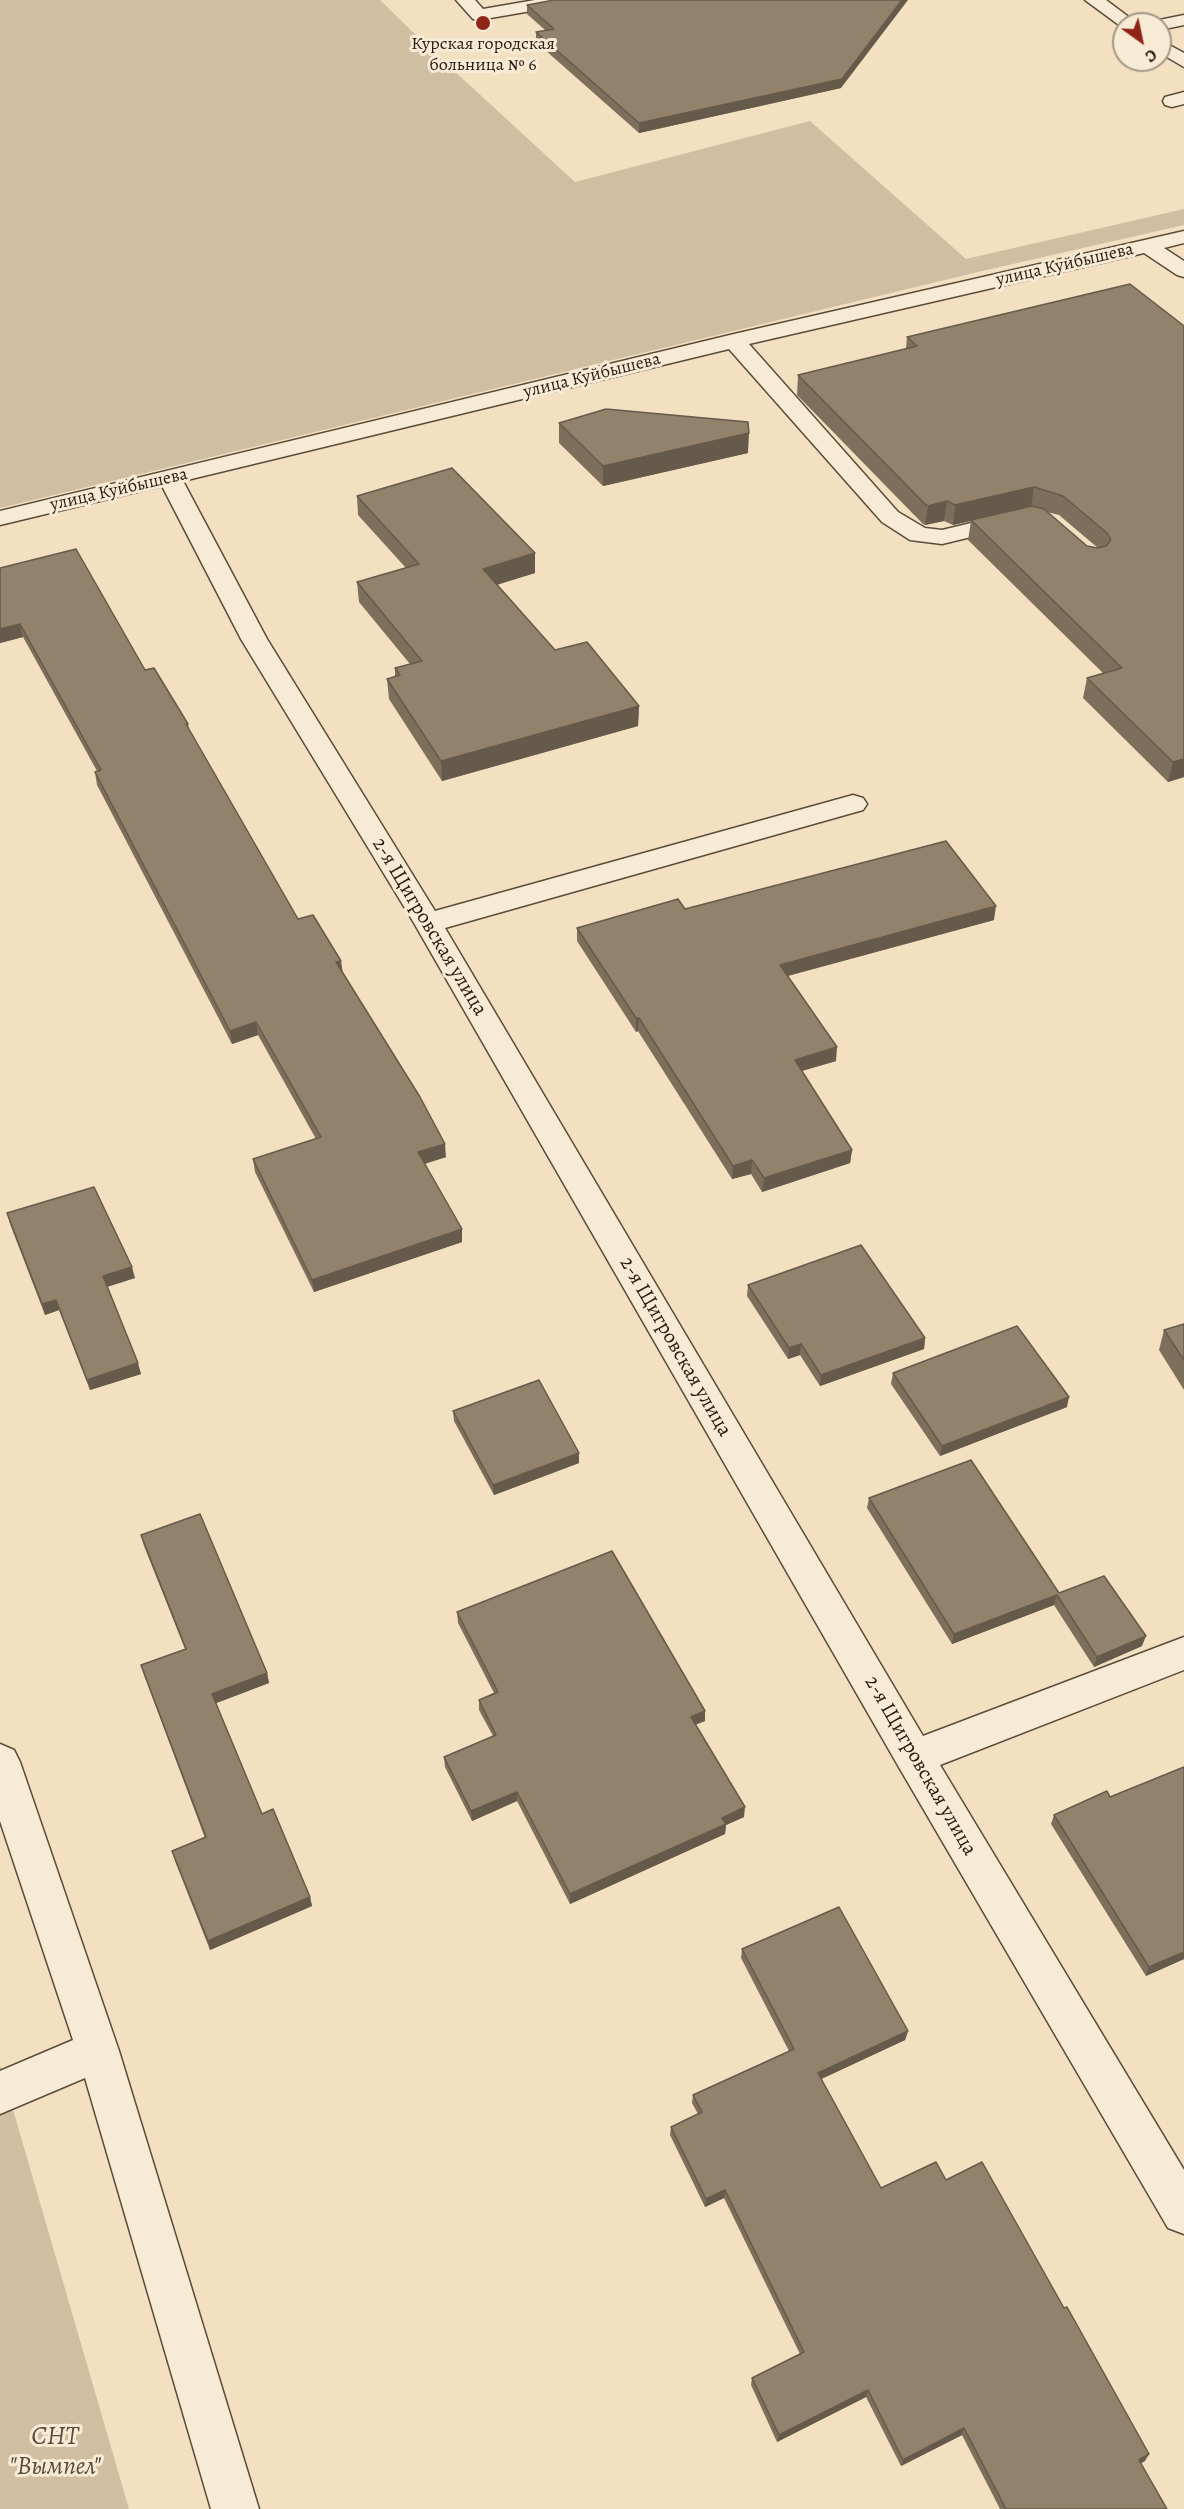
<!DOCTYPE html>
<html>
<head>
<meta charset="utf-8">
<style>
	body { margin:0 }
	#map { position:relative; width:1184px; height:2509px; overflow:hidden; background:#f2e0c0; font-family:Alegreya,serif }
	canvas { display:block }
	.north { position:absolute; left:1112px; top:12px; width:60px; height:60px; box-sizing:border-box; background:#f7ebd6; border:2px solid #a59786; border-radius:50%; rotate:147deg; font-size:16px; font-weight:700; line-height:24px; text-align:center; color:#291a0e }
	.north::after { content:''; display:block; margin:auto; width:21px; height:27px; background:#8f2418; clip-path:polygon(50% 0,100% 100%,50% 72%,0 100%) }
</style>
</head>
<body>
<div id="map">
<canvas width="1184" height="2509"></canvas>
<div class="north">С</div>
</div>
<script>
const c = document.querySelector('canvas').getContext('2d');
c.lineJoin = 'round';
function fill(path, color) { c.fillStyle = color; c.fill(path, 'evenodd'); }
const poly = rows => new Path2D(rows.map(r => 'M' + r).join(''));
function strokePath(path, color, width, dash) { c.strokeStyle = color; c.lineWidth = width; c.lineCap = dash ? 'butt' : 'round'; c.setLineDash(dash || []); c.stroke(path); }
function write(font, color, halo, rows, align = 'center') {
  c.font = font + ' Alegreya,serif'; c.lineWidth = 6; c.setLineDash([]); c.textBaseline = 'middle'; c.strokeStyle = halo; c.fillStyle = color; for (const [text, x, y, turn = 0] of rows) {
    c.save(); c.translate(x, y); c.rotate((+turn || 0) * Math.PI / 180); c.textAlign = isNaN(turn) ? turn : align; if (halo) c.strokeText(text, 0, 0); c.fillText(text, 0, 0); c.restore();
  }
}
fill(poly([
	[0,0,380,0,427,46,575,182,810,121,966,259,1184,209,1184,225,982,271,0,508],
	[0,2065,129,2509,0,2509]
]), '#d0bea2');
const minor = poly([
	[456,0,475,0,483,9,535,0,575,0,572,4,566,5,479,20,473,19,456,0],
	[1085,0,1106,0,1138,24,1124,24,1123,28,1085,0],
	[1184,15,1184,25,1160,30,1160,24,1152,24,1154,21,1184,15],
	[1160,40,1184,53,1184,67,1160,53,1160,40],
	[1184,92,1184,104,1172,107,1165,105,1163,101,1165,97,1184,92],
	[1184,231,1184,243,1164,248,1184,261,1184,277,1177,275,1144,253,749,344,898,512,925,528,942,530,1013,513,1021,515,1025,520,1021,525,942,544,910,540,882,522,729,349,183,481,267,639,435,911,853,795,863,798,867,804,863,810,445,928,923,1736,1184,1637,1184,1670,940,1765,1184,2170,1184,2234,1168,2228,900,1769,414,923,241,639,162,486,0,525,0,511,734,334,1184,231],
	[0,1744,14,1750,20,1762,119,2051,259,2509,211,2509,85,2078,0,2114,0,2071,73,2040,0,1821,0,1744]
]);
strokePath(minor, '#5b4c3a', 3);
fill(minor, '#f7ebd6');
fill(poly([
	[527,5,841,88,639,133,536,42,536,32,545,30,527,14],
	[1184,326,1184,777,1168,782,1083,698,1087,678,1103,673,968,540,971,521,953,525,944,521,925,525,923,524,797,395,798,375,906,349,907,337],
	[1047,512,1059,515,1098,548,1087,546],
	[559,423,748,453,603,486,559,443],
	[357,496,535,553,535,573,497,584,555,650,639,706,638,726,442,781,389,699,387,679,395,677,395,668,410,664,359,602,357,582,406,568,358,515],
	[0,568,145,670,188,724,189,729,298,919,343,973,446,1157,425,1164,462,1242,314,1292,255,1172,253,1159,316,1139,258,1035,232,1044,97,785,95,772,97,771,23,637,0,643],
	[685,909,994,920,788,976,836,1061,802,1071,852,1150,850,1163,762,1192,751,1174,732,1179,638,1031,636,1032,577,941,577,928],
	[7,1213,135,1278,107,1287,141,1374,90,1390,59,1310,45,1315,10,1224],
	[748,1285,925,1338,924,1349,820,1386,800,1355,788,1359,747,1296],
	[1184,1324,1184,1390,1159,1350,1164,1330],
	[893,1373,1067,1407,940,1456,891,1384],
	[453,1411,579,1453,579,1463,494,1495,454,1421],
	[869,1498,1059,1593,1142,1646,1094,1667,1054,1605,952,1644,867,1508],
	[141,1535,267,1673,269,1683,216,1703,262,1814,310,1897,312,1906,210,1950,175,1861,172,1851,205,1838,144,1675,141,1665,185,1649,144,1546],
	[457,1612,705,1721,695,1724,744,1817,726,1825,725,1834,570,1904,517,1801,472,1821,445,1767,444,1757,493,1736,479,1710,479,1700,494,1693,458,1623],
	[1110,1797,1184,1959,1146,1976,1051,1824,1054,1815],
	[742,1949,908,2031,905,2040,821,2079,881,2188,946,2180,1145,2461,1141,2463,1167,2509,1000,2509,962,2435,901,2466,866,2397,777,2442,751,2385,752,2378,800,2354,724,2198,705,2207,670,2135,671,2127,698,2114,692,2103,693,2095,789,2051,741,1958]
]), '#7e6f5c');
fill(poly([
	[902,0,908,0,841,88,639,133,639,123],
	[749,433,748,453,603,486,603,466],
	[1034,487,1031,507,953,525,955,505],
	[947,501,944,521,925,525,928,506],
	[535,553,535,573,484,589,483,569],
	[20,624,23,637,0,643,0,629],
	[639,706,638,726,442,781,441,761],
	[1184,759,1184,777,1168,782,1173,762],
	[996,906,994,920,779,978,780,965],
	[341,961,343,974,336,962],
	[636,1018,639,1018,638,1031,636,1032],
	[256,1022,258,1035,232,1044,230,1031],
	[837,1047,836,1061,794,1073,795,1060],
	[445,1144,446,1157,419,1165,418,1152],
	[852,1150,850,1163,762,1192,764,1178],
	[752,1160,751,1174,732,1179,733,1166],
	[462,1229,462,1242,314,1292,312,1280],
	[132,1267,135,1278,106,1287,103,1276],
	[56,1300,59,1310,45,1315,42,1304],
	[925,1338,924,1349,820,1386,821,1375],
	[801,1344,800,1355,788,1359,789,1348],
	[138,1363,141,1374,90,1390,87,1380],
	[1069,1397,1067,1407,940,1456,942,1446],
	[579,1453,579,1463,494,1495,493,1485],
	[1057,1595,1054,1605,952,1644,954,1634],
	[1146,1636,1142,1646,1094,1667,1097,1657],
	[267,1673,269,1683,214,1704,212,1694],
	[705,1711,705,1721,690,1727,691,1717],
	[517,1792,517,1801,472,1821,471,1811],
	[745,1807,744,1817,726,1825,725,1834,570,1904,570,1894],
	[310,1897,312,1906,210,1950,208,1941],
	[1184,1952,1184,1959,1146,1976,1149,1967],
	[908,2031,905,2040,817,2081,818,2073],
	[725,2190,724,2198,705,2207,706,2199],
	[868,2390,866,2397,777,2442,779,2435],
	[964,2428,962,2435,901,2466,903,2460],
	[1149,2454,1145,2461,1135,2466,1139,2460]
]), '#665a4b');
const building = poly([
	[554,0,902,0,842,79,639,123,536,32,554,29,527,5,554,0],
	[1130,284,1184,326,1184,759,1173,762,1087,678,1122,668,971,520,1032,506,1044,509,1087,546,1097,548,1106,546,1111,540,1107,533,1063,496,1034,487,955,505,947,501,928,506,925,504,798,375,917,346,907,337,1130,284],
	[606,409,748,422,749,433,603,466,559,423,606,409],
	[452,468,535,553,483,569,555,650,587,642,639,706,441,761,387,679,400,675,395,668,422,661,357,582,419,564,357,496,452,468],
	[76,549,145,670,154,668,188,724,186,724,298,919,313,915,341,961,336,962,420,1097,445,1144,418,1152,462,1229,312,1280,253,1159,321,1137,256,1022,230,1031,95,772,101,770,20,624,0,629,0,568,76,549],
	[946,841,996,906,780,965,837,1047,795,1060,852,1150,764,1178,752,1160,733,1166,639,1018,636,1018,577,928,678,899,685,909,946,841],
	[94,1187,132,1267,103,1276,138,1363,87,1380,56,1300,42,1304,7,1213,94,1187],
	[861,1245,925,1338,821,1375,801,1344,789,1348,748,1285,861,1245],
	[1184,1324,1184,1360,1164,1330,1184,1324],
	[1017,1326,1069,1397,942,1446,893,1373,1017,1326],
	[539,1380,579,1453,493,1485,453,1411,539,1380],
	[971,1460,1059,1593,1104,1576,1146,1636,1097,1657,1057,1595,954,1634,869,1498,971,1460],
	[200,1514,267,1673,212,1694,262,1814,273,1809,310,1897,208,1941,172,1851,206,1837,141,1665,186,1649,141,1535,200,1514],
	[612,1551,705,1711,691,1717,745,1807,722,1818,726,1824,570,1894,517,1792,471,1811,444,1757,496,1735,479,1700,498,1692,457,1612,612,1551],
	[1184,1767,1184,1952,1149,1967,1054,1815,1107,1791,1110,1797,1184,1767],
	[839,1907,908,2031,818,2073,881,2188,936,2162,946,2180,982,2162,1064,2308,1067,2307,1149,2454,1139,2460,1167,2509,1006,2509,964,2428,903,2460,868,2390,779,2435,752,2378,804,2352,725,2190,706,2199,671,2127,702,2112,693,2095,794,2049,742,1949,839,1907]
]);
fill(building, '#92816b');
strokePath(building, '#665a4b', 1.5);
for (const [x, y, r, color] of [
	[483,23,8,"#8f2418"]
]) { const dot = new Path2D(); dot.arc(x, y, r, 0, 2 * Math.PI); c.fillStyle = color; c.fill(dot); strokePath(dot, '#f7ebd6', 2); }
write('18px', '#291a0e', '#f7ebd6', [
	["Курская городская",483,45],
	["больница № 6",483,66]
]);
write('18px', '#291a0e', '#f7ebd6', [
	["улица Куйбышева",1065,265,-13],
	["улица Куйбышева",592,376,-14],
	["улица Куйбышева",119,490,-13]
]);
write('21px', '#291a0e', '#f7ebd6', [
	["2-я Щигровская улица",429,927,59],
	["2-я Щигровская улица",675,1347,60],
	["2-я Щигровская улица",920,1766,60]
]);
write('italic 26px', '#5b4b3a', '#f7ebd6', [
	["СНТ",55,2438],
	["\"Вымпел\"",55,2468]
]);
</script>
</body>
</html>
